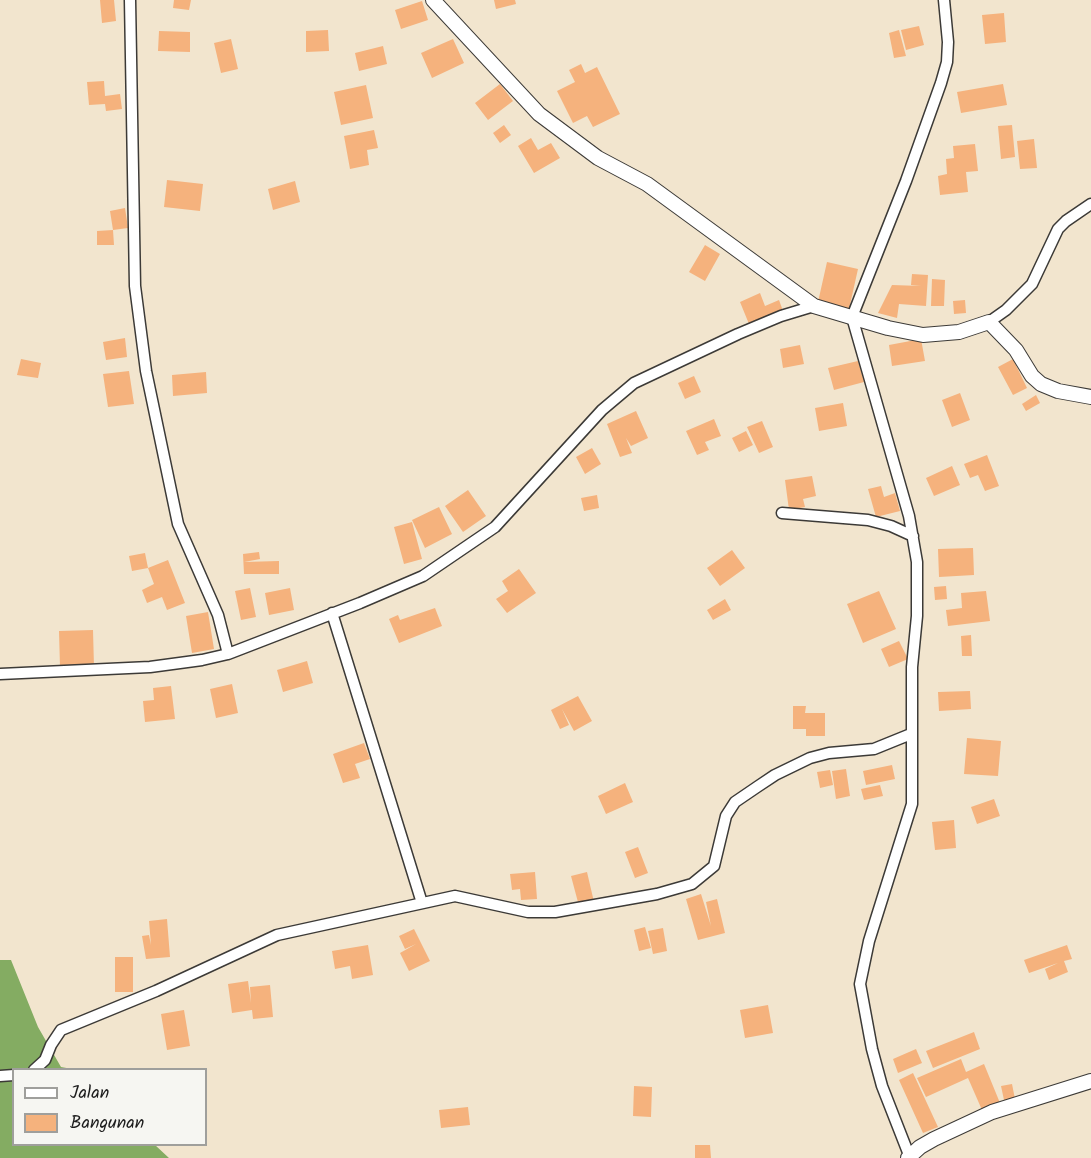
<!DOCTYPE html>
<html>
<head>
<meta charset="utf-8">
<style>
	body { margin:0 }
	#map { position:relative; width:1091px; height:1158px; overflow:hidden; background:#f2e5ce; font-family:Kalam,sans-serif }
	canvas { display:block }
	.legend { position:absolute; left:12px; top:1068px; width:195px; height:78px; box-sizing:border-box; background:#f6f6f2; border:2px solid #9f9f9c; margin:0; padding:8px 10px; list-style:none; font-size:18px; color:#1c1c1c }
	.legend li { display:flex; align-items:center; gap:12px; height:30px }
	.legend b { width:30px; border:2px solid #9f9f9c }
</style>
</head>
<body>
<div id="map">
<canvas width="1091" height="1158"></canvas>
<ul class="legend">
<li><b style="height:8px;background:#fff"></b>Jalan</li>
<li><b style="height:16px;background:#f5b27d"></b>Bangunan</li>
</ul>
</div>
<script>
const c = document.querySelector('canvas').getContext('2d');
c.lineJoin = 'round';
function fill(path, color) { c.fillStyle = color; c.fill(path, 'evenodd'); }
const poly = rows => new Path2D(rows.map(r => 'M' + r).join(''));
function strokePath(path, color, width, dash) { c.strokeStyle = color; c.lineWidth = width; c.lineCap = dash ? 'butt' : 'round'; c.setLineDash(dash || []); c.stroke(path); }
fill(poly([
	[0,960,11,960,38,1027,61,1067,72,1069,14,1070,14,1144,155,1145,169,1158,0,1158]
]), '#84ac62');
fill(poly([
	[100,0,114,0,116,21,102,23],
	[174,0,191,0,189,10,173,8],
	[494,0,515,0,516,4,496,9],
	[422,1,428,20,401,29,395,10],
	[1004,13,1006,42,985,44,982,15],
	[919,26,924,45,906,50,901,30],
	[328,30,329,51,306,52,306,31],
	[899,30,906,56,894,58,889,33],
	[159,31,190,32,190,52,158,51],
	[231,39,238,69,221,73,214,43],
	[453,39,464,63,432,78,421,53],
	[383,46,387,64,359,71,355,53],
	[581,64,585,73,597,67,620,114,593,127,587,116,573,123,557,91,575,82,569,70],
	[104,81,105,96,120,94,122,109,106,111,105,104,89,105,87,82],
	[500,84,513,101,488,120,475,103],
	[1003,84,1007,105,961,113,957,92],
	[366,85,373,118,341,125,334,92],
	[504,125,511,135,500,143,493,133],
	[1012,125,1015,157,1001,159,998,126],
	[374,130,378,148,367,150,369,165,350,169,344,136],
	[531,138,538,150,551,143,560,158,534,173,518,146],
	[1034,139,1037,168,1020,169,1017,141],
	[975,144,978,171,966,172,968,192,940,195,938,176,947,174,946,159,954,158,953,146],
	[167,180,203,184,200,211,164,207],
	[295,181,300,202,273,210,268,189],
	[125,208,128,228,113,230,114,245,97,245,97,231,113,230,110,211],
	[705,245,720,254,705,281,689,272],
	[827,262,858,269,849,309,818,302],
	[912,274,928,275,926,306,899,304,897,318,878,313,892,285,921,286,911,285],
	[932,279,945,280,944,306,931,306],
	[760,293,765,306,779,300,783,311,749,324,740,302],
	[965,300,966,313,954,314,953,301],
	[125,338,127,357,106,360,103,342],
	[921,339,925,361,892,366,889,345],
	[800,345,804,364,783,368,780,349],
	[21,359,41,363,38,378,17,375],
	[1013,359,1027,388,1013,395,998,367],
	[858,361,864,382,834,390,828,368],
	[129,371,134,404,108,407,103,374],
	[206,372,207,393,173,396,172,375],
	[694,376,701,392,685,399,678,383],
	[960,393,970,420,952,427,942,400],
	[1036,395,1040,403,1026,411,1022,404],
	[843,403,847,426,819,431,815,408],
	[636,411,648,438,631,446,626,438,632,453,620,457,607,424],
	[714,419,721,436,705,442,709,450,697,455,686,431],
	[762,421,773,447,759,453,747,427],
	[746,431,753,445,739,452,732,438],
	[592,448,601,464,585,474,576,457],
	[987,455,999,486,985,491,978,475,970,478,964,464],
	[952,466,960,485,934,496,926,478],
	[812,476,816,496,803,499,805,507,789,510,785,480],
	[881,486,884,497,895,493,900,511,876,517,868,489],
	[468,490,486,516,463,532,445,506],
	[597,495,599,508,584,511,581,498],
	[439,507,452,534,425,548,412,520],
	[412,522,422,559,404,564,394,527],
	[973,548,974,575,939,577,938,549],
	[732,550,745,568,720,586,707,568],
	[259,552,260,559,244,562,279,561,279,574,244,574,243,554],
	[145,553,148,568,132,571,129,556],
	[168,560,185,603,167,610,162,597,147,603,142,590,154,584,148,568],
	[519,569,536,593,507,613,496,599,508,591,502,581],
	[946,586,947,599,935,600,934,587],
	[250,588,256,617,241,620,235,591],
	[290,588,294,610,269,615,265,593],
	[879,591,896,629,863,643,847,604],
	[986,591,990,621,948,626,946,610,962,608,961,593],
	[725,599,731,610,713,620,707,610],
	[435,608,442,626,399,643,389,619,398,615,400,620],
	[208,612,214,649,192,653,186,616],
	[93,630,94,667,60,667,59,631],
	[971,635,972,656,962,656,961,636],
	[899,641,908,659,889,667,881,649],
	[307,661,313,683,283,692,277,670],
	[232,684,238,713,216,718,210,689],
	[171,686,175,719,145,722,143,701,154,700,153,688],
	[970,691,971,709,939,711,938,692],
	[578,696,592,721,574,731,562,709,569,725,560,729,551,710],
	[793,706,806,706,805,713,825,713,825,736,806,736,806,729,793,729],
	[967,738,1001,741,998,776,964,774],
	[364,743,370,759,355,764,360,778,343,783,333,754],
	[892,765,895,779,866,785,863,771],
	[846,769,850,796,836,799,832,771],
	[830,770,833,785,820,788,817,772],
	[625,783,633,802,606,814,598,796],
	[880,785,883,796,864,800,861,789],
	[994,799,1000,816,977,824,971,807],
	[954,820,956,848,935,850,932,822],
	[638,847,648,873,635,878,625,852],
	[535,872,537,899,521,900,520,889,512,890,510,874],
	[587,872,594,902,579,906,571,876],
	[701,894,711,926,706,902,717,899,725,933,698,940,686,899],
	[167,919,170,957,146,959,142,936,149,935,151,945,149,921],
	[645,927,651,948,639,951,634,930],
	[663,928,667,951,653,954,648,931],
	[414,929,430,961,409,971,400,953,416,944,405,949,399,936],
	[368,945,373,975,352,979,350,966,335,969,332,951],
	[1067,945,1072,959,1064,961,1068,972,1049,980,1045,969,1058,963,1029,973,1024,960],
	[115,957,133,957,133,992,115,992],
	[248,981,251,1003,250,987,270,985,273,1017,253,1019,252,1010,232,1013,228,984],
	[768,1005,773,1033,745,1038,740,1010],
	[184,1010,190,1046,167,1050,161,1014],
	[974,1032,980,1049,933,1068,926,1051],
	[916,1049,922,1063,898,1073,893,1059],
	[961,1059,966,1072,984,1064,1000,1103,982,1110,968,1078,926,1097,917,1078],
	[913,1073,938,1127,923,1133,899,1080],
	[1012,1084,1015,1099,1004,1100,1001,1086],
	[634,1086,652,1087,651,1117,633,1116],
	[468,1107,470,1125,441,1128,439,1110],
	[695,1145,710,1145,711,1158,695,1158]
]), '#f5b27d');
const minor = poly([
	[130,0,135,286,146,371,178,524,218,615,228,654],
	[989,322,1006,310,1032,284,1058,229,1066,221,1091,204],
	[782,513,868,520,891,526,913,536],
	[332,613,422,903],
	[0,674,150,667,202,660,228,654,360,603,423,576,495,527,602,410,634,383,738,334,781,316,814,306],
	[34,1070,45,1060,51,1045,61,1030,156,991,277,935,455,896,528,912,555,912,657,894,692,884,714,866,726,816,735,802,757,787,775,775,810,758,829,753,874,749,911,734],
	[0,1076,14,1075],
	[909,1155,882,1086,872,1049,860,984,869,941,912,804,912,667,917,616,917,562,909,516,852,317,906,181,941,83,947,62,948,42,944,0]
]);
const tertiary = poly([
	[433,0,539,114,598,158,647,184,814,306,888,328,923,335,959,332,989,322,1016,350,1032,376,1041,384,1058,391,1091,397],
	[908,1158,920,1147,934,1139,992,1112,1091,1081]
]);
strokePath(minor, '#3c3a37', 13);
strokePath(tertiary, '#3c3a37', 16);
strokePath(minor, '#fff', 10);
strokePath(tertiary, '#fff', 14);
</script>
</body>
</html>
